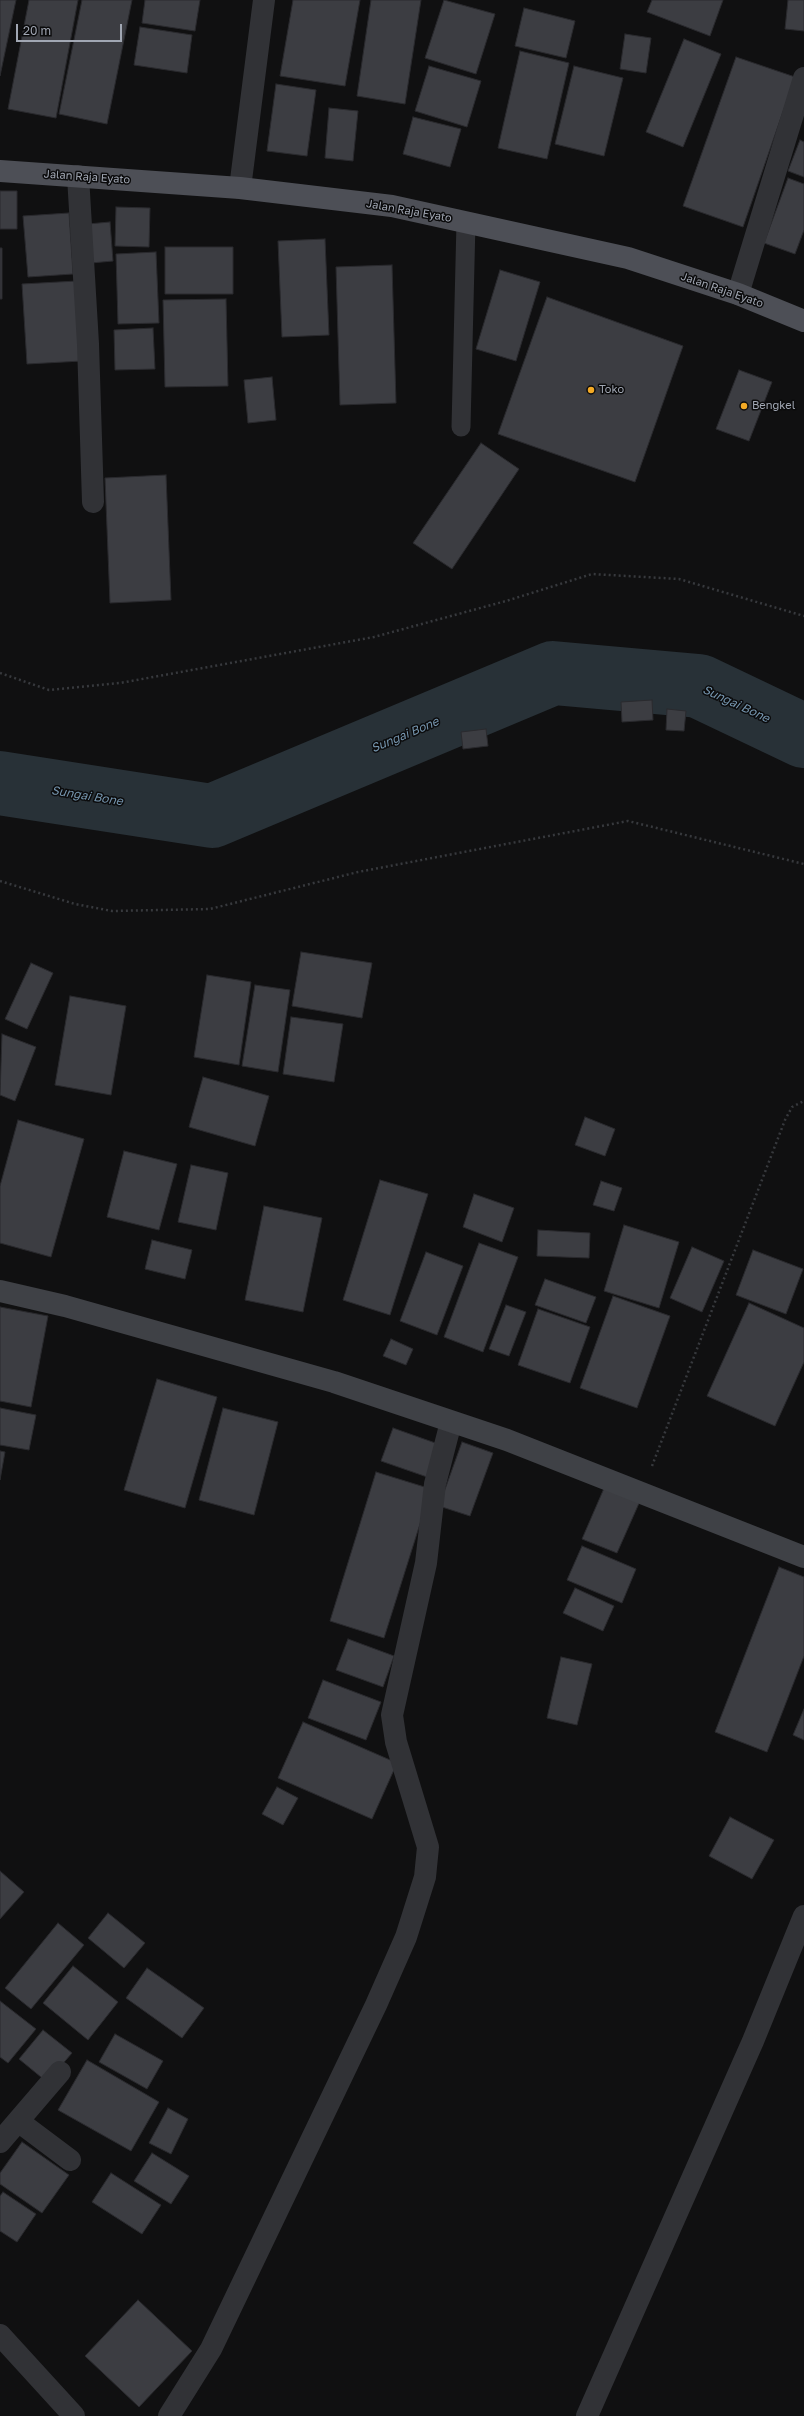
<!DOCTYPE html>
<html>
<head>
<meta charset="utf-8">
<style>
	body { margin:0 }
	#map { position:relative; width:804px; height:2416px; overflow:hidden; background:#101011; font-family:"Golos Text",sans-serif }
	canvas { display:block }
	.scale { position:absolute; left:16px; top:24px; width:106px; height:18px; box-sizing:border-box; border:2px solid #a1a7b3; border-top:0; padding-left:5px; font-size:12px; line-height:14px; white-space:nowrap; color:#a1a7b3; -webkit-text-stroke:3px #0b0b0c; paint-order:stroke }
</style>
</head>
<body>
<div id="map">
<canvas width="804" height="2416"></canvas>
<div class="scale">20 m</div>
</div>
<script>
const c = document.querySelector('canvas').getContext('2d');
c.lineJoin = 'round';
const poly = rows => new Path2D(rows.map(r => 'M' + r).join(''));
function strokePath(path, color, width, dash) { c.strokeStyle = color; c.lineWidth = width; c.lineCap = dash ? 'butt' : 'round'; c.setLineDash(dash || []); c.stroke(path); }
function fill(path, color) { c.fillStyle = color; c.fill(path, 'evenodd'); }
function write(font, color, halo, rows, align = 'center') {
  c.font = font + ' "Golos Text",sans-serif'; c.lineWidth = 3; c.setLineDash([]); c.textBaseline = 'middle'; c.strokeStyle = halo; c.fillStyle = color; for (const [text, x, y, turn = 0] of rows) {
    c.save(); c.translate(x, y); c.rotate((+turn || 0) * Math.PI / 180); c.textAlign = isNaN(turn) ? turn : align; if (halo) c.strokeText(text, 0, 0); c.fillText(text, 0, 0); c.restore();
  }
}
strokePath(poly([
	[0,783,212,816,553,673,699,686,804,736]
]), '#283137', 64);
const building = poly([
	[0,0,16,0,0,76,0,0],
	[29,0,78,0,56,118,8,109,29,0],
	[82,0,132,0,107,124,59,114,82,0],
	[145,0,200,0,195,31,142,23,145,0],
	[293,0,360,0,345,86,280,76,293,0],
	[371,0,421,0,405,104,357,96,371,0],
	[444,0,495,14,476,74,425,58,444,0],
	[652,0,723,0,710,36,647,12,652,0],
	[788,0,804,0,804,31,785,29,788,0],
	[524,8,575,21,566,58,515,46,524,8],
	[140,27,192,35,187,73,134,65,140,27],
	[625,34,651,38,646,73,620,69,625,34],
	[684,39,721,54,683,147,646,132,684,39],
	[520,51,569,63,547,159,498,148,520,51],
	[736,57,795,77,743,227,683,206,736,57],
	[429,66,481,81,467,127,415,111,429,66],
	[574,66,623,78,604,156,555,144,574,66],
	[276,84,316,90,307,156,267,151,276,84],
	[329,108,358,111,353,161,325,158,329,108],
	[413,117,461,129,450,167,403,154,413,117],
	[800,140,804,142,804,177,788,171,800,140],
	[788,178,804,184,804,230,795,254,764,243,788,178],
	[0,191,17,191,17,229,0,229,0,191],
	[116,207,150,208,149,247,115,246,116,207],
	[69,213,73,274,28,277,23,216,69,213],
	[110,222,113,261,91,263,88,224,110,222],
	[325,239,329,335,282,337,278,241,325,239],
	[165,247,233,247,233,294,165,294,165,247],
	[0,248,2,248,2,299,0,299,0,248],
	[156,252,159,323,118,324,116,254,156,252],
	[392,265,396,403,340,405,336,267,392,265],
	[500,270,540,282,516,361,476,349,500,270],
	[77,281,82,361,27,364,22,284,77,281],
	[547,297,683,346,635,482,498,434,547,297],
	[226,299,228,386,165,387,163,300,226,299],
	[153,328,155,369,115,370,114,330,153,328],
	[739,370,772,382,749,441,716,429,739,370],
	[272,377,276,420,248,423,244,380,272,377],
	[481,443,519,469,452,569,413,543,481,443],
	[166,475,171,600,110,603,105,478,166,475],
	[652,700,653,720,622,722,621,702,652,700],
	[667,709,686,711,684,731,666,730,667,709],
	[486,729,488,746,463,749,461,732,486,729],
	[301,952,372,963,362,1018,292,1006,301,952],
	[31,963,53,973,27,1029,5,1019,31,963],
	[207,975,251,982,239,1065,194,1057,207,975],
	[255,985,290,990,278,1072,242,1066,255,985],
	[70,996,126,1006,111,1095,55,1085,70,996],
	[291,1017,343,1024,334,1082,283,1074,291,1017],
	[2,1034,36,1047,15,1101,0,1095,2,1034],
	[203,1077,269,1096,255,1146,189,1127,203,1077],
	[585,1117,615,1129,605,1156,575,1145,585,1117],
	[18,1120,84,1139,51,1257,0,1243,0,1186,18,1120],
	[124,1151,177,1164,159,1230,107,1217,124,1151],
	[191,1165,228,1173,216,1230,178,1222,191,1165],
	[380,1180,428,1194,390,1315,343,1300,380,1180],
	[601,1181,622,1188,614,1211,593,1205,601,1181],
	[474,1194,514,1208,502,1242,463,1227,474,1194],
	[264,1206,322,1218,303,1312,245,1300,264,1206],
	[624,1225,679,1242,659,1308,604,1291,624,1225],
	[538,1230,590,1233,589,1258,537,1256,538,1230],
	[152,1240,192,1250,185,1279,145,1269,152,1240],
	[479,1243,518,1257,483,1352,444,1337,479,1243],
	[692,1247,724,1261,702,1312,670,1298,692,1247],
	[753,1250,803,1269,786,1314,736,1295,753,1250],
	[426,1252,463,1266,437,1335,400,1321,426,1252],
	[545,1279,596,1297,586,1323,535,1305,545,1279],
	[613,1296,670,1316,637,1408,580,1388,613,1296],
	[749,1303,804,1328,804,1362,775,1426,707,1396,749,1303],
	[506,1305,526,1312,509,1356,489,1349,506,1305],
	[0,1307,48,1316,31,1407,0,1401,0,1307],
	[538,1309,590,1327,570,1383,518,1365,538,1309],
	[391,1339,413,1349,406,1365,383,1356,391,1339],
	[157,1379,217,1397,185,1508,124,1490,157,1379],
	[0,1408,36,1415,29,1450,0,1445,0,1408],
	[223,1408,278,1422,254,1515,199,1500,223,1408],
	[393,1428,441,1445,430,1478,381,1461,393,1428],
	[462,1442,493,1453,470,1516,439,1506,462,1442],
	[0,1451,5,1452,0,1480,0,1451],
	[376,1472,431,1489,384,1638,330,1621,376,1472],
	[605,1486,640,1501,617,1553,582,1539,605,1486],
	[582,1546,636,1569,622,1603,567,1580,582,1546],
	[779,1567,804,1577,804,1656,767,1752,715,1732,779,1567],
	[575,1588,614,1606,603,1631,563,1613,575,1588],
	[348,1639,394,1656,383,1687,336,1670,348,1639],
	[561,1657,592,1664,577,1725,547,1718,561,1657],
	[323,1680,381,1702,366,1740,308,1718,323,1680],
	[804,1709,804,1740,793,1735,804,1709],
	[303,1722,397,1763,372,1819,278,1778,303,1722],
	[277,1787,298,1798,283,1825,262,1814,277,1787],
	[730,1817,774,1840,752,1879,709,1856,730,1817],
	[0,1871,24,1892,0,1919,0,1871],
	[108,1913,145,1943,124,1968,88,1938,108,1913],
	[58,1923,84,1945,31,2009,5,1988,58,1923],
	[73,1966,118,2002,88,2040,43,2003,73,1966],
	[147,1968,204,2008,182,2038,126,1998,147,1968],
	[0,2001,36,2029,8,2063,0,2057,0,2001],
	[43,2030,72,2053,47,2082,19,2059,43,2030],
	[115,2034,163,2061,147,2089,99,2062,115,2034],
	[87,2060,159,2102,131,2151,58,2110,87,2060],
	[168,2108,188,2119,171,2154,149,2143,168,2108],
	[22,2142,69,2175,42,2213,0,2184,0,2173,22,2142],
	[152,2153,189,2176,171,2204,134,2181,152,2153],
	[111,2173,161,2205,142,2234,92,2202,111,2173],
	[3,2192,36,2214,17,2242,0,2231,0,2196,3,2192],
	[138,2300,192,2351,139,2407,85,2356,138,2300]
]);
fill(building, '#3c3d42');
strokePath(building, '#2a2a2e', 1);
strokePath(poly([
	[0,673,49,690,120,683,374,637,506,601,592,574,679,579,804,616],
	[0,881,75,904,112,911,210,909,358,872,628,821,804,864],
	[652,1466,785,1120,792,1107,804,1101]
]), '#37393d', 2.5, [2, 3]);
strokePath(poly([
	[461,427,466,222]
]), '#313236', 19);
strokePath(poly([
	[78,176,88,344,93,502],
	[240,188,264,0],
	[738,294,804,78],
	[18,2121,70,2160],
	[0,2142,60,2072],
	[0,2335,74,2416],
	[169,2416,211,2349,376,2005,406,1937,425,1877,428,1847,396,1742,392,1715,426,1563,435,1484,451,1422],
	[587,2416,753,2041,804,1916]
]), '#313236', 22);
strokePath(poly([
	[0,1291,65,1306,334,1382,507,1440,804,1557]
]), '#3f4146', 22);
strokePath(poly([
	[0,171,240,188,392,206,628,258,738,294,804,321]
]), '#4d4f56', 22);
for (const [x, y, r, color] of [
	[591,390,4,"#f4aa25"],
	[744,406,4,"#f4aa25"]
]) { const dot = new Path2D(); dot.arc(x, y, r, 0, 2 * Math.PI); c.fillStyle = color; c.fill(dot); strokePath(dot, '#0b0b0c', 1.5); }
write('11px', '#a1a7b3', '#0b0b0c', [
	["Jalan Raja Eyato",87,177,4],
	["Jalan Raja Eyato",409,211,10],
	["Jalan Raja Eyato",722,290,19]
]);
write('11px', '#a1a7b3', '#0b0b0c', [
	["Toko",599,390],
	["Bengkel",752,406]
], 'left');
write('italic 12px', '#7696af', '#0b0b0c', [
	["Sungai Bone",736,704,25],
	["Sungai Bone",405,735,-23],
	["Sungai Bone",87,796,9]
]);
</script>
</body>
</html>
